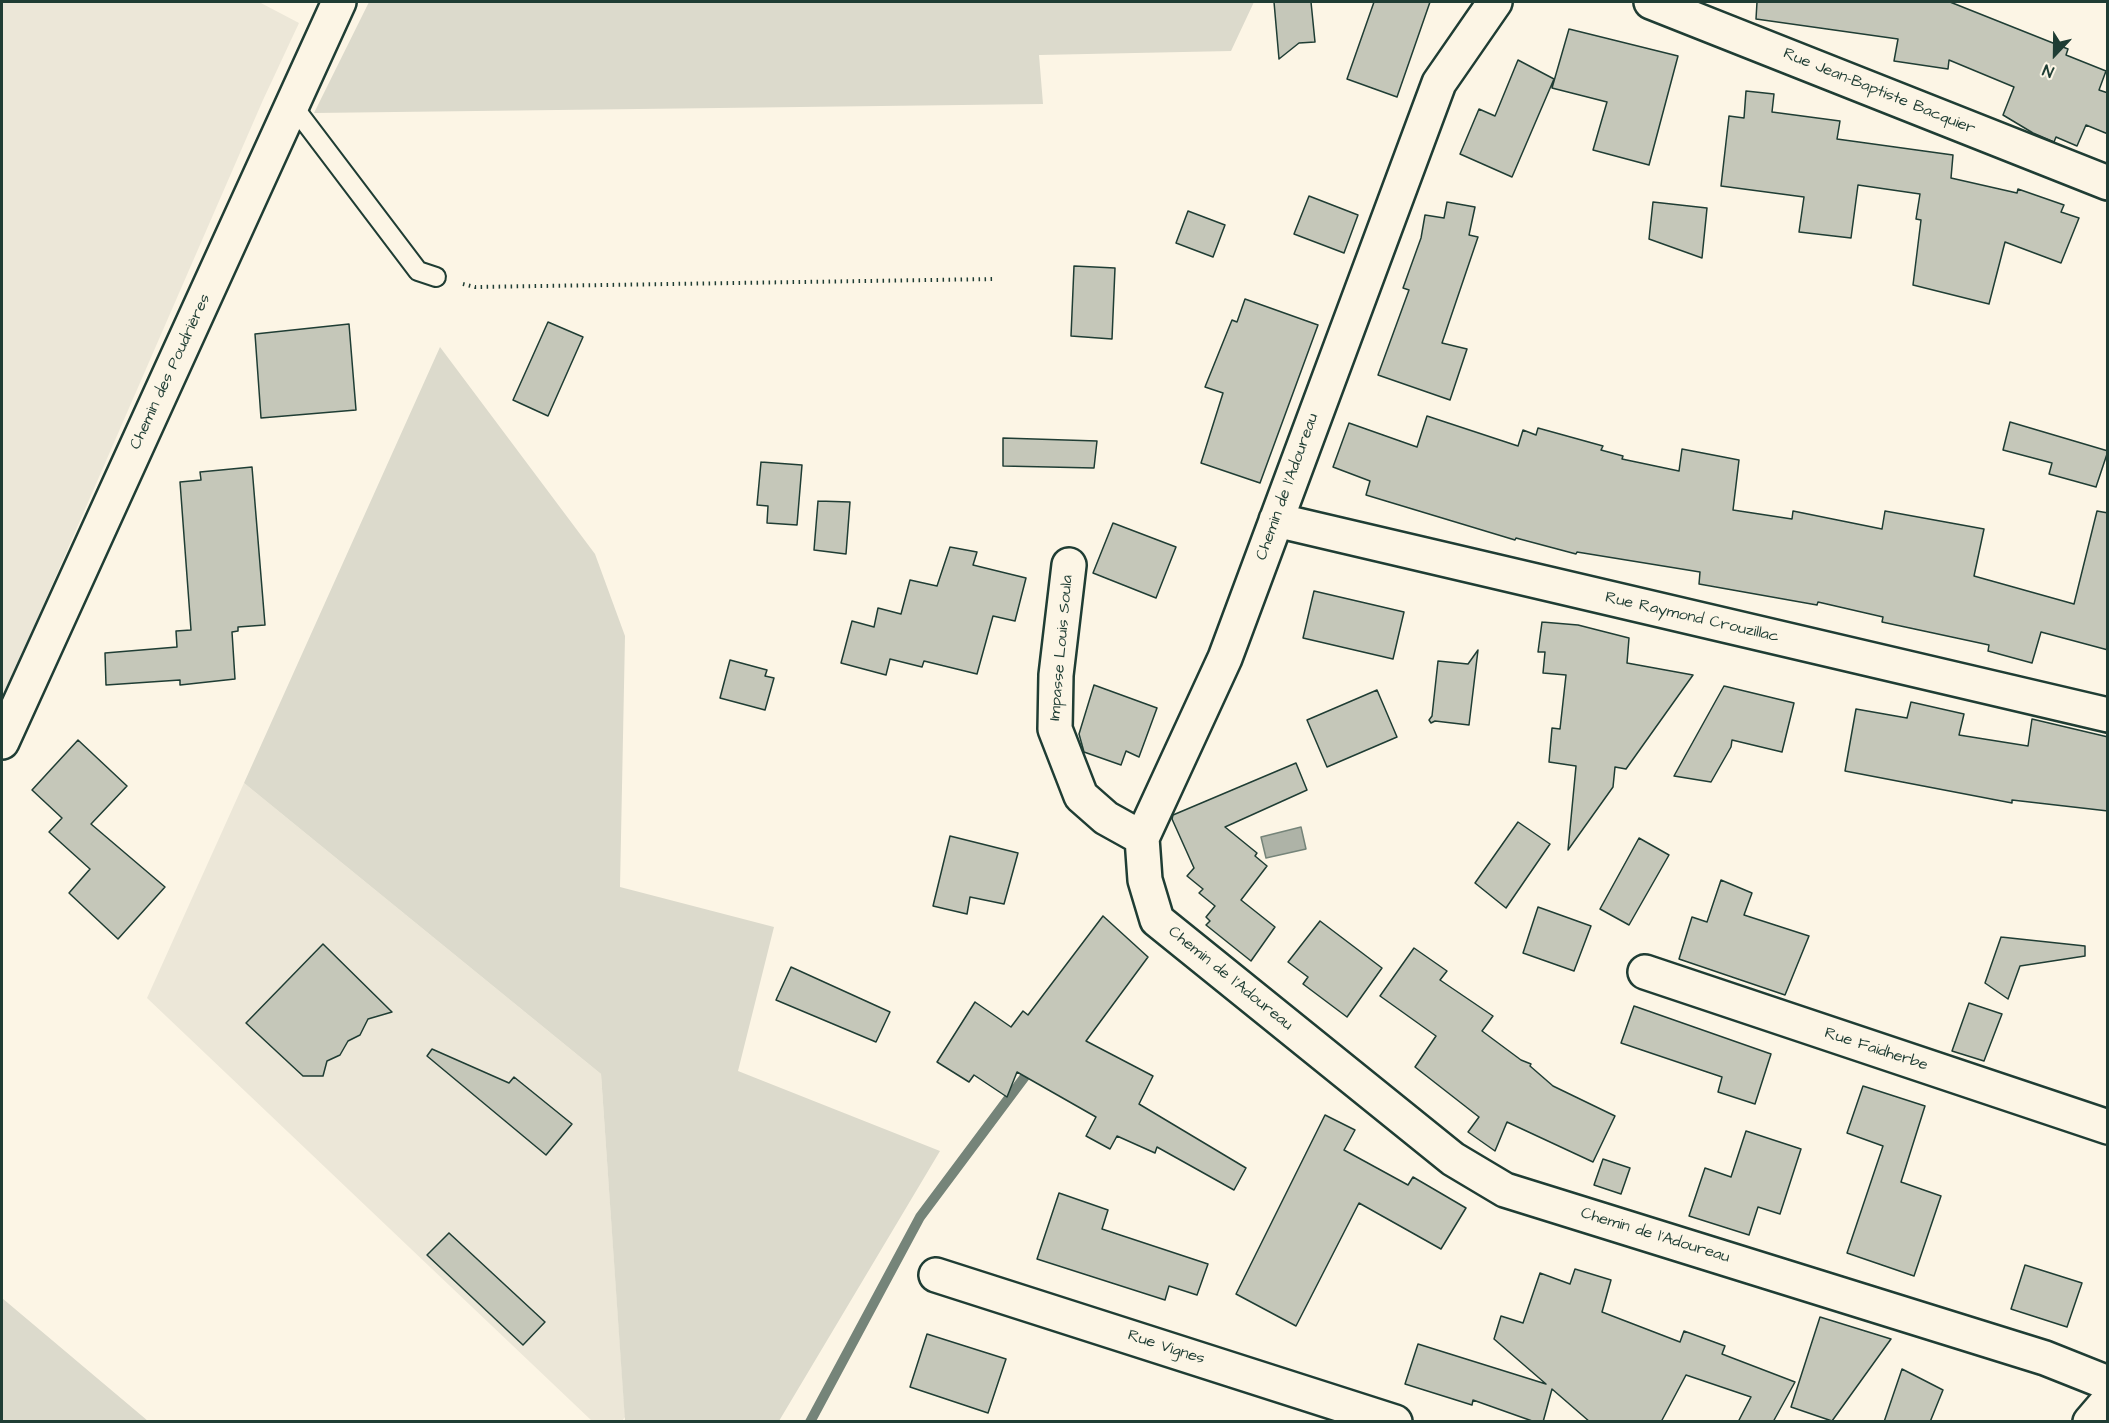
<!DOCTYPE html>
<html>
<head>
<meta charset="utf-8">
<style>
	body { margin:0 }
	#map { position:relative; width:2109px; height:1423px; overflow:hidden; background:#fcf5e5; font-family:"Architects Daughter",sans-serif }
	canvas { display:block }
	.frame { position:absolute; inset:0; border:3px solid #1f3d34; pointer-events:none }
	.north { position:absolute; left:2025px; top:24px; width:60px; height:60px; -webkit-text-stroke:4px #fcf5e5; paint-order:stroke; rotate:202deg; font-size:16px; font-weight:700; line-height:24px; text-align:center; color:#1f3d34 }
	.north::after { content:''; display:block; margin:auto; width:21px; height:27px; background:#1f3d34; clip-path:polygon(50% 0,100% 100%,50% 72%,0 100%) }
</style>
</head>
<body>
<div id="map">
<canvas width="2109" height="1423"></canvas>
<div class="frame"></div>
<div class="north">N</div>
</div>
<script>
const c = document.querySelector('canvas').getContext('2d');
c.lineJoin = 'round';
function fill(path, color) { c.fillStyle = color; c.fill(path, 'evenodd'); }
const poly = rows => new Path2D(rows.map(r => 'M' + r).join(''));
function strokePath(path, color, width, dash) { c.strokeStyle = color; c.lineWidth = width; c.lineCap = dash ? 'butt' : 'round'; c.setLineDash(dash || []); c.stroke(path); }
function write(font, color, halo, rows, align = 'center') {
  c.font = font + ' "Architects Daughter",sans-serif'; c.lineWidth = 5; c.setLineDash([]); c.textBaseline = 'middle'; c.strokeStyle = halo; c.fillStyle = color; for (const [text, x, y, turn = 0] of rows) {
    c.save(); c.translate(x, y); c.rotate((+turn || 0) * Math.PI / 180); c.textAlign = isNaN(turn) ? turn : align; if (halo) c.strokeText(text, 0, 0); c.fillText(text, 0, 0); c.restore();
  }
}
fill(poly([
	[2,2,259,2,299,23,263,100,2,700],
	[244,783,601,1074,625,1417,622,1421,592,1421,147,998]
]), '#ece7d8');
fill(poly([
	[369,2,1254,2,1231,51,1039,55,1043,104,314,113],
	[440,347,595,554,625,636,620,887,774,927,738,1071,940,1151,779,1421,625,1421,601,1074,244,783],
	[2,1298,148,1421,2,1421]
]), '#dcdacc');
const water = poly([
	[1301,827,1306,849,1266,858,1261,837,1301,827]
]);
fill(water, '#aeb3a7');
strokePath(water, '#758479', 1.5);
strokePath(poly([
	[810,1422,920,1217,1032,1067]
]), '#758479', 10);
const building = poly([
	[1274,2,1311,2,1315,42,1299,43,1279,59,1274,2],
	[1374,2,1430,2,1397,97,1347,79,1374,2],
	[1757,2,1950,2,2068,49,2066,55,2106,71,2099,90,2108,93,2108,134,2086,125,2077,146,2056,137,2054,142,2033,133,2003,115,2014,87,1949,60,1948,69,1894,61,1898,39,1756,19,1757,2],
	[1569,29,1678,56,1649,165,1593,150,1607,102,1552,88,1569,29],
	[1518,60,1554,79,1512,177,1460,154,1479,109,1495,116,1518,60],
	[1746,91,1774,94,1772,112,1840,121,1837,139,1953,155,1951,178,2017,193,2018,189,2064,205,2061,212,2079,218,2061,263,2005,242,1989,304,1913,285,1921,220,1916,219,1920,194,1858,185,1851,238,1799,232,1804,197,1721,186,1729,116,1744,118,1746,91],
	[1309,196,1358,215,1344,253,1294,234,1309,196],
	[1447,202,1475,207,1469,235,1478,237,1442,343,1467,349,1450,400,1378,375,1409,290,1403,288,1421,238,1425,215,1444,218,1447,202],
	[1653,202,1707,208,1702,258,1649,239,1653,202],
	[1188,211,1225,225,1213,257,1176,243,1188,211],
	[1074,266,1115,268,1112,339,1071,336,1074,266],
	[1245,299,1318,325,1260,483,1201,463,1223,393,1205,387,1232,320,1237,322,1245,299],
	[548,322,583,337,548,416,513,400,548,322],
	[349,324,356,410,261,418,255,334,349,324],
	[1427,416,1518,446,1523,430,1536,435,1538,428,1603,446,1601,450,1623,456,1622,459,1679,471,1682,449,1739,460,1733,510,1792,519,1793,511,1882,529,1885,511,1984,529,1974,576,2074,604,2097,511,2108,513,2108,650,2041,632,2032,663,1988,651,1989,645,1882,622,1883,617,1818,602,1817,605,1699,584,1700,572,1577,552,1576,554,1516,538,1515,540,1366,495,1370,481,1333,467,1349,423,1417,447,1427,416],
	[2010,422,2108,451,2096,487,2049,474,2052,463,2003,450,2010,422],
	[1003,438,1097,441,1094,468,1003,466,1003,438],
	[761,462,802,465,797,525,767,523,768,506,757,505,761,462],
	[252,467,265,625,238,627,238,631,232,632,235,679,180,685,180,680,106,685,105,653,177,647,176,631,191,630,180,482,201,480,200,472,252,467],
	[818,501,850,502,846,554,814,550,818,501],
	[1113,523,1176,547,1156,598,1093,573,1113,523],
	[950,547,977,552,973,565,1026,578,1015,621,993,616,977,674,924,661,922,667,890,659,886,675,841,663,852,621,874,627,878,608,901,614,910,580,937,586,950,547],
	[1314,591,1404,612,1393,659,1303,638,1314,591],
	[1542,622,1578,625,1629,638,1627,663,1693,675,1626,769,1615,767,1613,787,1568,850,1576,766,1549,762,1552,728,1560,729,1566,675,1543,673,1545,652,1538,652,1542,622],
	[1478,650,1469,725,1435,721,1431,723,1429,720,1432,716,1438,661,1468,664,1478,650],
	[730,660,767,670,765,676,774,678,765,710,720,698,730,660],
	[1094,685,1157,708,1139,757,1126,751,1121,765,1084,752,1079,734,1094,685],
	[1724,686,1794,703,1782,752,1732,740,1731,747,1711,782,1674,776,1724,686],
	[1377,690,1397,737,1327,767,1307,720,1377,690],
	[1911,702,1964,714,1959,735,2028,746,2032,719,2108,737,2108,811,2012,800,2012,803,1845,771,1856,709,1907,718,1911,702],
	[78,740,127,786,91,824,165,887,118,939,69,893,90,869,49,832,62,818,32,790,78,740],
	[1296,763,1307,790,1225,827,1257,853,1255,856,1267,866,1241,900,1275,927,1251,961,1206,925,1210,921,1206,917,1215,906,1199,893,1203,889,1187,876,1194,868,1172,819,1173,815,1296,763],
	[1518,822,1550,844,1506,908,1475,883,1518,822],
	[950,836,1018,853,1004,904,970,897,967,914,933,906,950,836],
	[1639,838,1669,855,1629,925,1600,909,1639,838],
	[1721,880,1752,893,1744,915,1809,936,1785,995,1679,959,1692,917,1707,922,1721,880],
	[1538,907,1591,926,1574,971,1523,953,1538,907],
	[1103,916,1148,957,1086,1041,1153,1076,1139,1104,1246,1168,1234,1190,1157,1147,1155,1153,1117,1136,1110,1149,1086,1136,1096,1117,1017,1072,1007,1097,974,1075,969,1082,937,1062,975,1002,1011,1027,1023,1011,1028,1015,1103,916],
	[1320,921,1382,968,1347,1017,1303,984,1308,977,1288,962,1320,921],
	[2001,937,2085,946,2085,956,2020,966,2008,999,1985,983,2001,937],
	[323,944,392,1012,368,1019,360,1035,348,1041,340,1055,327,1061,323,1076,303,1076,246,1023,323,944],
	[1414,948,1447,971,1440,980,1493,1016,1482,1031,1521,1060,1531,1064,1530,1066,1553,1086,1615,1116,1593,1162,1507,1122,1495,1151,1468,1132,1479,1117,1415,1067,1436,1036,1380,996,1414,948],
	[791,967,890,1012,876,1042,776,1000,791,967],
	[1969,1003,2002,1014,1984,1061,1952,1051,1969,1003],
	[1634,1006,1771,1054,1755,1104,1718,1092,1722,1077,1621,1043,1634,1006],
	[432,1049,509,1083,514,1077,572,1124,546,1155,427,1056,432,1049],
	[1863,1086,1925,1106,1901,1182,1941,1196,1914,1276,1847,1253,1883,1146,1847,1133,1863,1086],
	[1325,1115,1355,1130,1344,1150,1408,1185,1413,1177,1466,1208,1441,1249,1359,1203,1296,1326,1236,1294,1325,1115],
	[1746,1131,1801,1149,1780,1214,1758,1207,1749,1235,1689,1216,1705,1168,1731,1177,1746,1131],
	[1603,1159,1630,1168,1621,1194,1594,1185,1603,1159],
	[1059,1193,1108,1210,1102,1229,1208,1264,1197,1295,1169,1286,1165,1300,1037,1259,1059,1193],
	[449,1233,545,1322,523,1345,427,1255,449,1233],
	[2025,1265,2082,1283,2067,1327,2011,1309,2025,1265],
	[1575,1269,1611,1280,1602,1312,1680,1342,1684,1331,1725,1346,1722,1354,1795,1382,1773,1422,1738,1422,1751,1397,1686,1375,1661,1422,1590,1422,1552,1389,1543,1422,1535,1422,1473,1400,1472,1405,1405,1384,1418,1344,1546,1384,1494,1339,1501,1316,1523,1323,1540,1273,1570,1284,1575,1269],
	[1820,1317,1891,1339,1832,1421,1791,1407,1820,1317],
	[927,1334,1006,1359,988,1413,910,1387,927,1334],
	[1902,1369,1943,1390,1930,1422,1884,1422,1902,1369]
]);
fill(building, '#c5c7b9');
strokePath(building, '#1f3d34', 1.5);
const lane = poly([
	[293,106,418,271,436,277]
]);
const street = poly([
	[1495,2,1439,83,1225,658,1142,838,1145,880,1157,920,1453,1159,1505,1190,2045,1358,2108,1383],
	[1651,2,2108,183],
	[1276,520,2108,715],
	[1069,565,1056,675,1055,729,1081,796,1106,818,1142,838],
	[2,742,339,2],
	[1645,972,2108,1127],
	[936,1275,1395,1422],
	[2090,1422,2108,1401]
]);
strokePath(lane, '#1f3d34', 22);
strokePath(street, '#1f3d34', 38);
strokePath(poly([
	[463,284,475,287,995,279]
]), '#1f3d34', 4, [1.5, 4.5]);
strokePath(lane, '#fcf5e5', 18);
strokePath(street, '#fcf5e5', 33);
write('16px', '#1f3d34', '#fcf5e5', [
	["Rue Jean-Baptiste Bacquier",1879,92,22],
	["Chemin des Poudrières",171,372,-65],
	["Chemin de l'Adoureau",1288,487,-70],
	["Rue Raymond Crouzillac",1692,618,13],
	["Impasse Louis Soula",1062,648,-85],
	["Chemin de l'Adoureau",1230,979,39],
	["Rue Faidherbe",1876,1050,18],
	["Chemin de l'Adoureau",1655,1236,17],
	["Rue Vignes",1166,1348,18]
]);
</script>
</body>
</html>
